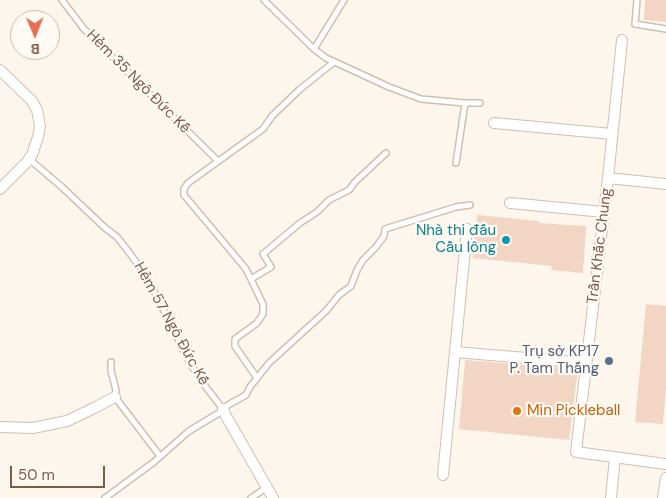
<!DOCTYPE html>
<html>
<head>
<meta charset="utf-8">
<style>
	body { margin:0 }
	#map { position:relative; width:666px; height:498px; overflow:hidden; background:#fdf6ec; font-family:"DM Sans",sans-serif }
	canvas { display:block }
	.north { position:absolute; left:10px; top:10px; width:50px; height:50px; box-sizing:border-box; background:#fffaf3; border:1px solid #cabbb1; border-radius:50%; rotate:179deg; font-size:14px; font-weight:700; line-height:20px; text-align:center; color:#7a5c4d }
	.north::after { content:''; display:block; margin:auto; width:18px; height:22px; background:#e76f51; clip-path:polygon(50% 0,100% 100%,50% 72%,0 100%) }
	.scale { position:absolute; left:10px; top:466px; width:95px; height:22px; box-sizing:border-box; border:2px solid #7a5c4d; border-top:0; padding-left:6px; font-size:15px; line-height:18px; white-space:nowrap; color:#7a5c4d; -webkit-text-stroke:4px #fffaf3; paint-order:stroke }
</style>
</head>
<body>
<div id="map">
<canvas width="666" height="498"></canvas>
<div class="north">B</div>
<div class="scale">50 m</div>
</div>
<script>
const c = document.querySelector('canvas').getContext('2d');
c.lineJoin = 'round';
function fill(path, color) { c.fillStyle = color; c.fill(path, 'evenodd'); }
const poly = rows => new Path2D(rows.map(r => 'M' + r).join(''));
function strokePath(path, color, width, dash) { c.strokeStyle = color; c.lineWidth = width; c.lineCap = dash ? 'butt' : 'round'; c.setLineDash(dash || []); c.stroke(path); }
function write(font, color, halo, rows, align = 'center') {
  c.font = font + ' "DM Sans",sans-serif'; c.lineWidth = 4.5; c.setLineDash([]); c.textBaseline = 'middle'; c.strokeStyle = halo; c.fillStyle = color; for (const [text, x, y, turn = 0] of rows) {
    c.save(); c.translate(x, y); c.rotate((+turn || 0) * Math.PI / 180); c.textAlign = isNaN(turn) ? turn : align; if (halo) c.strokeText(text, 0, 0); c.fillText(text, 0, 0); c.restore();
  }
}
fill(poly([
	[645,0,666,0,666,22,644,20],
	[477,215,539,221,539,223,586,226,583,273,551,270,552,266,473,258],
	[646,304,666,306,666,388,663,424,635,422],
	[465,360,578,369,569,440,459,429]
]), '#f3d5c3');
const lane = poly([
	[62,0,84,29,218,161],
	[264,0,314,49,326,58,389,87,421,99,465,103],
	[637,0,635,24,666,29],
	[314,49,344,0],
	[29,159,62,187,104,227,117,237,128,251,141,269,153,289,191,365,205,386,223,409],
	[456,163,465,103,480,103],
	[251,279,271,267,263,254,300,223,317,212,329,200,349,190,355,182,386,153],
	[111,362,111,371,116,390,115,397,160,456],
	[257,378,235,346,235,339,257,323,263,314,263,304,246,269,184,195,184,189,188,183,263,129,272,116,299,90,334,62],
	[105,498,154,462,189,431,219,413,228,405,246,395,250,387,269,363,326,311,339,295,351,286,357,270,363,260,376,247,384,236,385,229,456,207,470,205],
	[251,498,266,488]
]);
const street = poly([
	[622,40,608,178,576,452,666,464],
	[0,70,32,101,37,110,40,126,38,137,32,155,26,163,0,189],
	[494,123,612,134],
	[608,178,666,184],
	[510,203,604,212],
	[455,352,586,363],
	[223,409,226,416,273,498],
	[0,427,33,428,67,421,94,408,115,397],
	[443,475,467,229],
	[611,498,615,457],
	[663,498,666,478]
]);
strokePath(lane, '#d1beb0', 8);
strokePath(street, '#d1beb0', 12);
strokePath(lane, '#fff', 5);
strokePath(street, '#fff', 10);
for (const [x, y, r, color] of [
	[506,240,5,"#0f9aa8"],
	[609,361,5,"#5c6f8a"],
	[517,411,5,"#e8710a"]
]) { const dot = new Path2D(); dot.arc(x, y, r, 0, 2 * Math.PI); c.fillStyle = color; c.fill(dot); strokePath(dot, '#fffaf3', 2); }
write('15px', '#7a5c4d', '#fffaf3', [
	["Hẻm 35 Ngô Đức Kế",138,82,45],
	["Trần Khắc Chung",600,246,-83],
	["Hẻm 57 Ngô Đức Kế",171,324,61]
]);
write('15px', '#0d838f', '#fffaf3', [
	["Nhà thi đấu",496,231],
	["Cầu lông",496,248]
], 'right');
write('15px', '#4e5e75', '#fffaf3', [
	["Trụ sở KP17",599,352],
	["P. Tam Thắng",599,369]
], 'right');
write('15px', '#c56008', '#fffaf3', [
	["Min Pickleball",527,411]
], 'left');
</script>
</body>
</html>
